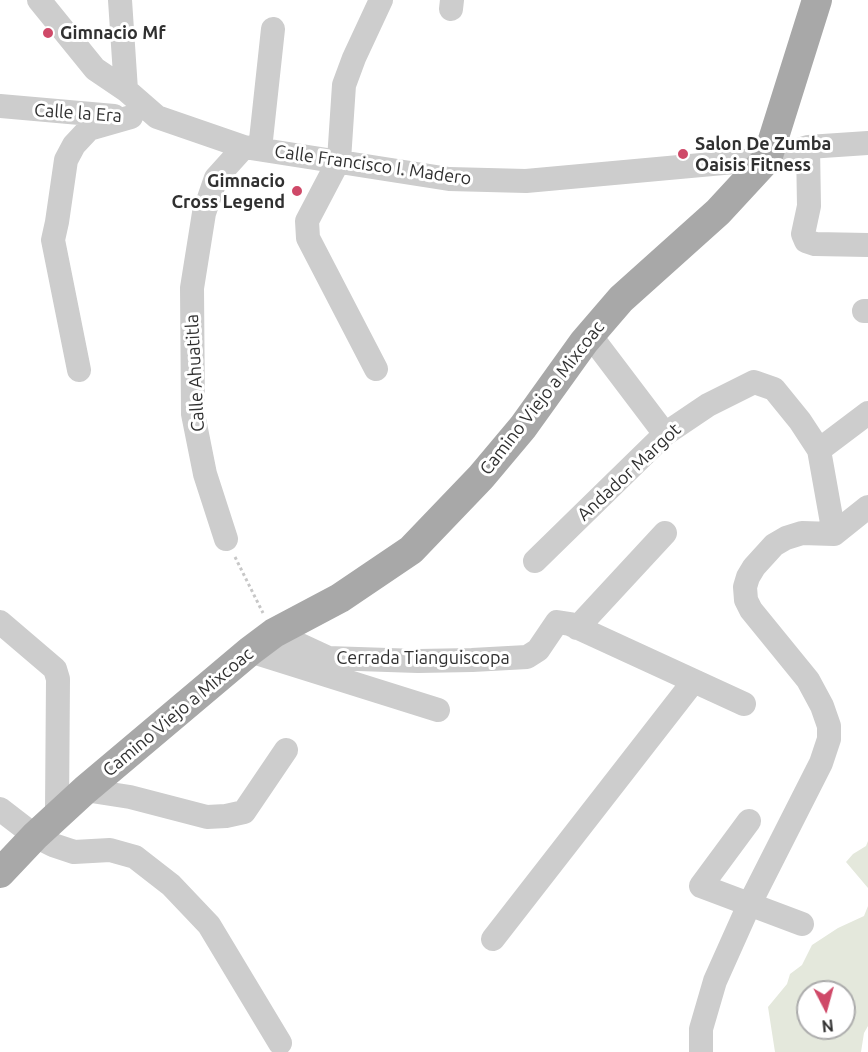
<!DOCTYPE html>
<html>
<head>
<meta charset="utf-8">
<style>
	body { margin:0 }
	#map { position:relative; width:868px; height:1052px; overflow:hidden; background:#fff; font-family:Ubuntu,sans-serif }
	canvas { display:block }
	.north { position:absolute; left:796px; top:980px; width:60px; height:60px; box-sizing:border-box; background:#fff; border:2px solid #acacac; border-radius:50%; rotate:174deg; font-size:16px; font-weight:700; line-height:24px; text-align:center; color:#303030 }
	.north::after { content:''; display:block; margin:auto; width:21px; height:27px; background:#cf4968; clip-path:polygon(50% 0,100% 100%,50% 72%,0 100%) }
</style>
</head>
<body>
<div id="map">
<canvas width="868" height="1052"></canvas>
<div class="north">N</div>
</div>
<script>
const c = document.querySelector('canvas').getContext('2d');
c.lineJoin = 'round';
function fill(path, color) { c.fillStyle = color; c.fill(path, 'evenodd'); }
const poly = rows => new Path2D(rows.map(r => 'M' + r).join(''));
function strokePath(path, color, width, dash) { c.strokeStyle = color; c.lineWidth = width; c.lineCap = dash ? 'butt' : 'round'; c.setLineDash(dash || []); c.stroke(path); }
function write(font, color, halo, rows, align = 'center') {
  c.font = font + ' Ubuntu,sans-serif'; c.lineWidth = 6; c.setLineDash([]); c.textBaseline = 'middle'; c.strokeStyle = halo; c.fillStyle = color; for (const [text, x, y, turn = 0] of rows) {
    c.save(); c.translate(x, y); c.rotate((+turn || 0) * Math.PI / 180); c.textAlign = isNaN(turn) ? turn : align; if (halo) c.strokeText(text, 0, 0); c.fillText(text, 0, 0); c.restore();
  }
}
fill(poly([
	[868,841,868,888,846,862,853,854,866,846],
	[868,906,868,1026,864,1033,861,1052,775,1052,768,1007,787,984,790,974,802,965,812,945,838,928,864,916],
	[808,992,844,992,844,1028,808,1028]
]), '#e4e8dc');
strokePath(poly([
	[235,557,263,613]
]), '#c7c7c7', 3, [3, 3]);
strokePath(poly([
	[39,0,95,69,126,90,157,117,244,147,449,179,526,181,767,159,808,147,868,143],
	[120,0,126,90],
	[451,9,452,0],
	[0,106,114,116],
	[808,147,809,206,803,234,806,241,815,244,868,245],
	[260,149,273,29],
	[864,311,868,311],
	[590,335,665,434],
	[376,369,308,238,307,221,339,160,344,85,354,58,381,0],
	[79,370,53,240,57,222,66,160,74,145,89,129,131,117],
	[819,450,868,413],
	[226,539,205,474,193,414,192,288,204,213,216,178,244,147],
	[535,561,665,434,708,405,754,382,774,389,800,421,819,450,834,534,868,507],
	[0,622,55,669,58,679,57,809,53,819],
	[577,628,665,533],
	[274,633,328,658,418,661,472,660,527,657,538,650,557,622,570,624,744,704],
	[250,651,438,710],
	[85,790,130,797,207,817,226,816,244,812,286,750],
	[0,809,35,836,53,845,74,852,110,850,135,857,171,885,209,925,280,1043],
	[749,821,701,886,802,924],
	[493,939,693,682],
	[701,1052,701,1029,715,981,749,905,821,763,829,739,829,726,822,706,808,680,751,610,746,600,745,587,748,577,754,567,774,545,786,538,802,533,834,534]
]), '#cdcdcd', 24);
strokePath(poly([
	[0,873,35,836,85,790,250,651,274,633,340,598,411,550,481,477,523,427,584,342,621,299,718,212,767,159,817,0]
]), '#a8a8a8', 30);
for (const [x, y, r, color] of [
	[48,33,6,"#cf4968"],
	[683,154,6,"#cf4968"],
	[297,191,6,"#cf4968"]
]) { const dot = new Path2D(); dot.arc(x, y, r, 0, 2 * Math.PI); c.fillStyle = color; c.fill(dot); strokePath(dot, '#fff', 2); }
write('bold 18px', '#303030', '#fff', [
	["Gimnacio Mf",60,33],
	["Salon De Zumba",695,144],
	["Oaisis Fitness",695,165],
	["Gimnacio",285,181,"right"],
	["Cross Legend",285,202,"right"]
], 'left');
write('18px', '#303030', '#fff', [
	["Calle la Era",78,113,4],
	["Calle Francisco I. Madero",373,165,8],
	["Calle Ahuatitla",195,373,-93],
	["Camino Viejo a Mixcoac",542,398,-52],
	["Andador Margot",629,472,-43],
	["Cerrada Tianguiscopa",423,658],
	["Camino Viejo a Mixcoac",178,712,-40]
]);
</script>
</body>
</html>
